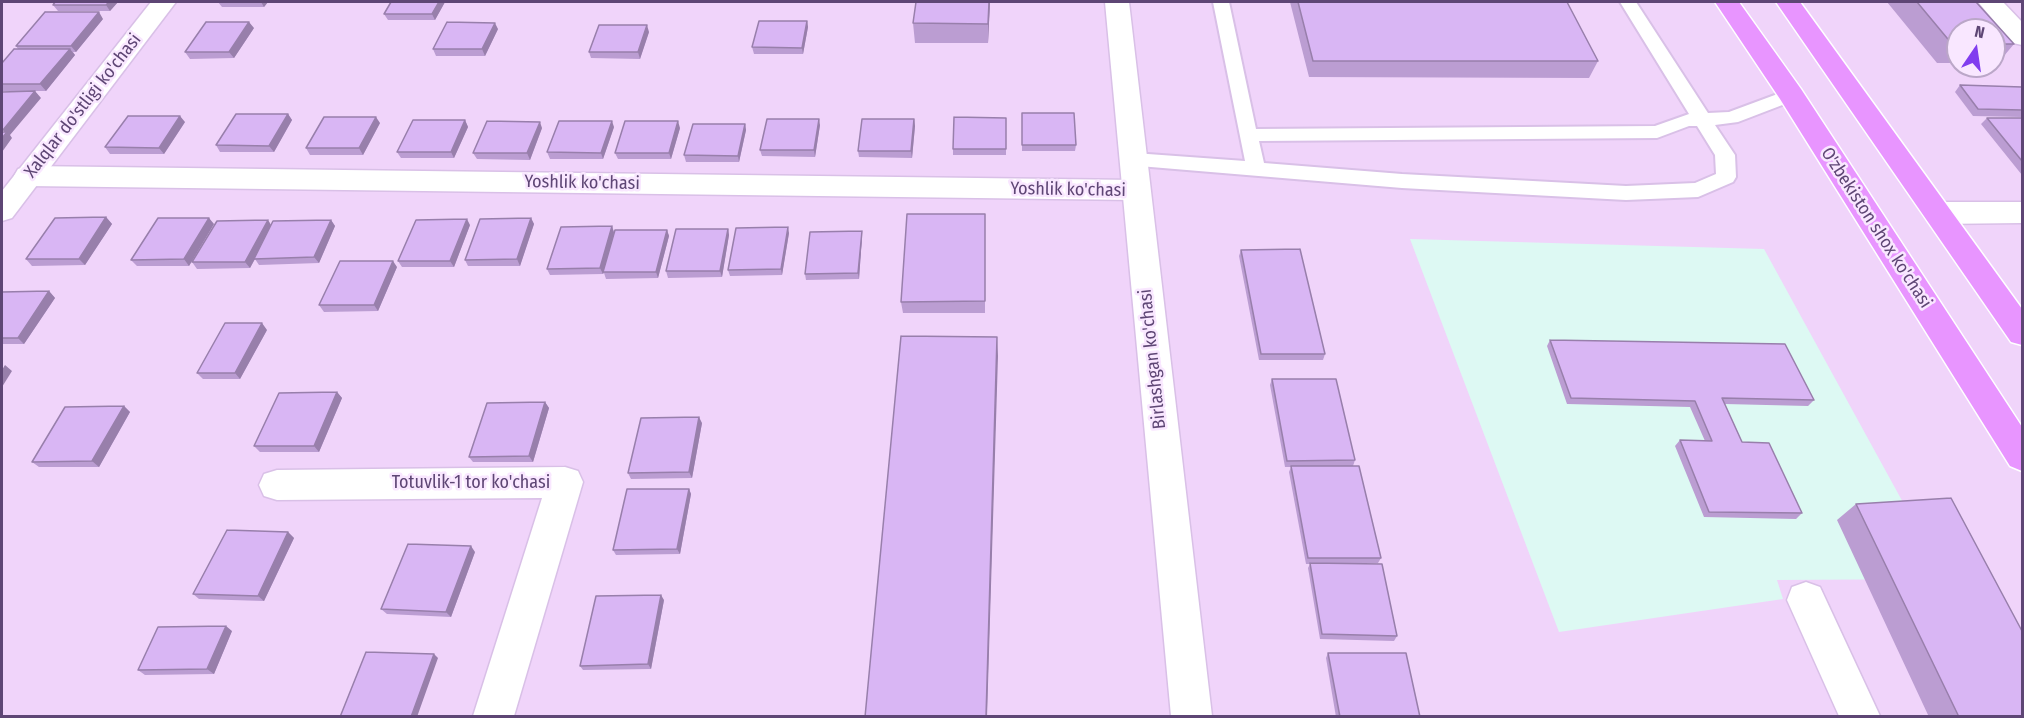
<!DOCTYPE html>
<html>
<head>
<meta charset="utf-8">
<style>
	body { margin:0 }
	#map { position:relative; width:2024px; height:718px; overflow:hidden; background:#f7e0fd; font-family:"Fira Sans Condensed",sans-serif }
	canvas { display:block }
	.frame { position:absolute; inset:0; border:3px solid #5e4675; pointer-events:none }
	.north { position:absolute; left:1946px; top:18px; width:60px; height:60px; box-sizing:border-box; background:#f9e7ff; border:2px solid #bba7c8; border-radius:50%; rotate:13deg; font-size:16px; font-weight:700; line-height:24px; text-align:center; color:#5e4675 }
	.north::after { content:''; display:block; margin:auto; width:21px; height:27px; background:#813def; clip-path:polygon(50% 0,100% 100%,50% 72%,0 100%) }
</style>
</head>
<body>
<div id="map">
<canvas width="2024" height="718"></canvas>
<div class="frame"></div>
<div class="north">N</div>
</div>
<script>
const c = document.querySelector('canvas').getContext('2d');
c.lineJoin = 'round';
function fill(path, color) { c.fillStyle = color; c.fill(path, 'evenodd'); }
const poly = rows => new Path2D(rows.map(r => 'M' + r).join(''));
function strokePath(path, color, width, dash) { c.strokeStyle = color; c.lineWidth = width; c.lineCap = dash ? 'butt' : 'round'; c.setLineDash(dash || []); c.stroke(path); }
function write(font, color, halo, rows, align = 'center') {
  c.font = font + ' "Fira Sans Condensed",sans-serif'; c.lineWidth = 5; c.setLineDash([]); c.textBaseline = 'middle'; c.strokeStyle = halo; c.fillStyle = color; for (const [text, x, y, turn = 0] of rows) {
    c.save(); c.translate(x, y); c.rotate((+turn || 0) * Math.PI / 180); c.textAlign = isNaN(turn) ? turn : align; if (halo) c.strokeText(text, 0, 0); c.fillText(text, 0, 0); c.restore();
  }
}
fill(poly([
	[2,2,2022,2,2022,716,2,716],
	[1958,30,1994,30,1994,66,1958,66]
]), '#f0d4fa');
fill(poly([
	[1410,239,1764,249,1945,579,1777,580,1783,599,1559,632]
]), '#ddf9f3');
const service = poly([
	[1213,2,1229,2,1256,129,1655,126,1689,114,1620,2,1636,2,1708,113,1729,112,1791,89,1800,95,1798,99,1738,122,1715,125,1735,155,1736,177,1733,182,1698,197,1626,200,1402,188,1127,165,1124,160,1127,155,1134,153,1245,161,1213,2],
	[1689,126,1697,126,1715,155,1716,174,1695,183,1626,186,1402,174,1264,163,1259,141,1657,138,1689,126]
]);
const minor = poly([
	[1978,2,2003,2,2022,22,2022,45,2013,43,1978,2],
	[28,166,1135,180,1145,183,1150,190,1145,197,1135,200,28,186,18,183,14,176,18,169,28,166],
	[1937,202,2022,202,2022,223,1937,224,1927,220,1922,213,1927,206,1937,202],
	[565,467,578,471,583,482,514,716,473,716,542,498,277,500,264,496,259,485,264,474,277,470,565,467],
	[1806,582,1820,587,1880,716,1839,716,1787,600,1792,587,1806,582]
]);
const tertiary = poly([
	[151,2,176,2,12,218,2,221,2,191,151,2],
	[1105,2,1129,2,1212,716,1171,716,1105,2]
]);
const primary = poly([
	[1715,2,1739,2,1801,89,2022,427,2022,471,2010,466,1780,99,1715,2],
	[1776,2,1800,2,2022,309,2022,345,2011,342,1776,2]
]);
strokePath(service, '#d9c0e7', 4);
strokePath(minor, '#d9c0e7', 3);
strokePath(tertiary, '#d9c0e7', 3);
strokePath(primary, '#fff', 3);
fill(service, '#fff');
fill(minor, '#fff');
fill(tertiary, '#fff');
fill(primary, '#e895ff');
fill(poly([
	[55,2,118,2,110,11,58,11,53,5],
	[218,2,268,2,264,7,222,7],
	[391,2,445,2,435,20,388,20,384,14],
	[990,2,988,43,915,43,913,23],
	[1290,2,1567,2,1598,61,1589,78,1309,77],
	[1887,2,1976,2,2014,44,1998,63,1994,63,1994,30,1958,30,1958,63,1937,63],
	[103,19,76,52,73,52,75,55,46,91,2,91,2,63,18,49,16,46],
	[807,21,808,27,803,54,754,54,752,47],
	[254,28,234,58,190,59,185,52],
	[498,29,485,56,436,56,433,49],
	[649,32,640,59,591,58,589,52],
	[1960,85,2022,87,2022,117,1973,116,1955,92],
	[1022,113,1076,145,1075,151,1022,151],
	[288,114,292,120,274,152,220,152,216,145],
	[1006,118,1006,155,953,155,953,149],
	[1987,118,2022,118,2022,175,1981,124],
	[914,119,915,126,912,158,859,157,858,151],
	[465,120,468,127,454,158,401,158,397,152],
	[185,122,164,154,110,154,105,147],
	[380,123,363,155,310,155,306,148],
	[745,124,746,130,739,162,686,162,684,155],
	[820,125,815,157,762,156,760,150],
	[614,127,603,159,550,159,547,152],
	[542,128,530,160,477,159,473,153],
	[680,128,671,159,618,159,615,153],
	[106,217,112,224,85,265,32,266,26,259],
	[531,218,534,224,520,266,468,266,465,260],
	[268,220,271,225,331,220,335,226,319,263,259,265,255,259,250,268,197,269,192,262],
	[214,224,189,266,137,266,131,260],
	[470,225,454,267,402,267,398,261],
	[612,226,614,232,667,230,669,236,658,278,606,279,604,273,603,274,550,275,547,269],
	[985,226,985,313,903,313,901,302],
	[728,229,729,235,722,277,668,278,666,271],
	[862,231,862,237,859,279,806,280,805,274],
	[789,233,782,275,730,276,728,270],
	[1241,250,1325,354,1323,360,1259,360,1239,256],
	[397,267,378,311,324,312,319,305],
	[49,291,55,298,24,344,2,344,2,292],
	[267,330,240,379,203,379,197,373],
	[1550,340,1814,400,1808,406,1725,404,1742,442,1802,513,1796,519,1704,517,1675,446,1680,440,1705,441,1690,407,1567,404,1547,346],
	[1272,379,1355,460,1353,466,1381,558,1378,563,1337,563,1397,636,1394,641,1320,639,1308,568,1310,564,1306,564,1289,472,1291,467,1285,467,1270,385],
	[337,392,342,398,319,452,260,452,254,446],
	[545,402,549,408,533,462,473,462,469,457],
	[124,406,130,412,99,467,39,467,32,462],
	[702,423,692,478,631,479,628,473],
	[689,489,691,494,680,554,616,555,613,550],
	[1856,504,2022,717,1929,717,1837,520],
	[288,532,294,538,264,601,199,599,193,594],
	[475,552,451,617,387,614,381,609],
	[664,600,651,669,583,670,580,666],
	[232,631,214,674,145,675,138,670],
	[1328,653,1420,717,1336,717,1326,658]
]), '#bb9dd2');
fill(poly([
	[109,2,118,2,110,11,106,5],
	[261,2,268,2,264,7],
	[439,2,445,2,435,20,432,14],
	[989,2,990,2,988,43,988,24],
	[99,12,103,19,76,52,71,46],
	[807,21,808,27,803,54,802,48],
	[249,22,254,28,234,58,229,52],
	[495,23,498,29,485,56,482,49],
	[647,25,649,32,640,59,638,52],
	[70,49,75,55,46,91,40,84],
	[35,91,41,98,10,135,12,138,2,152,2,138,5,133,3,130],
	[288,114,292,120,274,152,269,146],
	[180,116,185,122,164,154,159,148],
	[376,117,380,123,363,155,359,148],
	[819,119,820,125,815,157,814,150],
	[914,119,915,126,912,158,911,151],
	[465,120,468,127,454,158,451,152],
	[612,121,614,127,603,159,601,153],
	[678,121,680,128,671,159,669,153],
	[540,122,542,128,530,160,527,153],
	[745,124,746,130,739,162,738,156],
	[106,217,112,224,85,265,79,259],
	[209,218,214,224,189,266,184,259],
	[531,218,534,224,520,266,517,259],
	[467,219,470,225,454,267,450,261],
	[268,220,272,227,250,268,245,262],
	[331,220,335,226,319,263,314,257],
	[612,226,614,233,603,274,600,268],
	[788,227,789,233,782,275,781,269],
	[728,229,729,235,722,277,720,271],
	[667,230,669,236,658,278,656,272],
	[862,231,862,237,859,279,858,273],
	[393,261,397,267,378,311,374,305],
	[49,291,55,298,24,344,18,338],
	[262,323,267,330,240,379,235,373],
	[997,337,998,356,987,717,986,717],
	[5,365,12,371,2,387,2,370],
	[337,392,342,398,319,452,314,446],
	[545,402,549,408,533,462,529,456],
	[124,406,130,412,99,467,92,461],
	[699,417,702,423,692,478,689,472],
	[689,489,691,494,680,554,677,549],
	[288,532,294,538,264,601,258,596],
	[471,546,475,552,451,617,446,612],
	[661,595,664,600,651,669,648,664],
	[226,626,232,631,214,674,207,669],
	[434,654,438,658,417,717,411,717]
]), '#987fab');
const building = poly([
	[55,2,109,2,106,5,53,5,55,2],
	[391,2,439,2,432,14,384,14,391,2],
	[916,2,989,2,988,24,913,23,916,2],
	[1298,2,1567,2,1598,61,1313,61,1298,2],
	[1917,2,1976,2,2014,44,1994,44,1994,30,1958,30,1958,44,1952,44,1917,2],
	[45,12,99,12,71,46,16,46,45,12],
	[759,21,807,21,802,48,752,47,759,21],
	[206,22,249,22,229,52,185,52,206,22],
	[447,22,495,23,482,49,433,49,447,22],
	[599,25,647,25,638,52,589,52,599,25],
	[14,49,70,49,40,84,2,84,2,63,14,49],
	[1960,85,2022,87,2022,110,1978,109,1960,85],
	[35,91,3,130,2,130,2,92,35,91],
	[1022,113,1074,113,1076,145,1022,145,1022,113],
	[236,114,288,114,269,146,216,145,236,114],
	[128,116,180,116,159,148,105,147,128,116],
	[324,117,376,117,359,148,306,148,324,117],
	[954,117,1006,118,1006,149,953,149,954,117],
	[1987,118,2022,118,2022,161,1987,118],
	[767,119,819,119,814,150,760,150,767,119],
	[862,119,914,119,911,151,858,151,862,119],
	[413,120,465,120,451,152,397,152,413,120],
	[487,121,540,122,527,153,473,153,487,121],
	[559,121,612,121,601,153,547,152,559,121],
	[625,121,678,121,669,153,615,153,625,121],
	[693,124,745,124,738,156,684,155,693,124],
	[2,132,7,132,2,138,2,132],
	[907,214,985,214,985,301,901,302,907,214],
	[106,217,79,259,26,259,55,218,106,217],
	[158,218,209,218,184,259,131,260,158,218],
	[531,218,517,259,465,260,480,219,531,218],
	[467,219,450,261,398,261,416,220,467,219],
	[268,220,245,262,192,262,217,221,268,220],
	[331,220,314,257,254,259,273,221,331,220],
	[612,226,600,268,547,269,561,227,612,226],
	[788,227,781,269,728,270,736,228,788,227],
	[676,229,728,229,720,271,666,271,676,229],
	[615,230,667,230,656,272,603,272,615,230],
	[862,231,858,273,805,274,810,232,862,231],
	[1300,249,1325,354,1261,354,1241,250,1300,249],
	[340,261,393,261,374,305,319,305,340,261],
	[49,291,18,338,2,338,2,292,49,291],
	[225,323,262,323,235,373,197,373,225,323],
	[901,336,997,337,986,717,865,717,901,336],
	[1550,340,1785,344,1814,400,1722,398,1742,442,1769,443,1802,513,1709,512,1680,440,1712,441,1695,401,1571,398,1550,340],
	[1272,379,1336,379,1355,460,1287,461,1272,379],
	[337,392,314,446,254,446,279,393,337,392],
	[545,402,529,456,469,457,487,403,545,402],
	[124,406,92,461,32,462,65,407,124,406],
	[699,417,689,472,628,473,641,418,699,417],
	[1291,466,1359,466,1381,558,1308,558,1291,466],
	[627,489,689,489,677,549,613,550,627,489],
	[1951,498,2022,631,2022,717,1959,717,1856,504,1951,498],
	[227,530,288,532,258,596,193,594,227,530],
	[408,544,471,546,446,612,381,609,408,544],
	[1310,563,1382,564,1397,636,1322,634,1310,563],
	[661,595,648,664,580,666,596,596,661,595],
	[226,626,207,669,138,670,158,627,226,626],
	[366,652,434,654,411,717,340,717,366,652],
	[1328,653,1406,653,1420,717,1340,717,1328,653]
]);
fill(building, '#d9b6f4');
strokePath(building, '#987fab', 1.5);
write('18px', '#5e4675', '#f9e7ff', [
	["Xalqlar do'stligi ko'chasi",83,106,-52],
	["Yoshlik ko'chasi",582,183,1],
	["Yoshlik ko'chasi",1068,190,1],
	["O'zbekiston shox ko'chasi",1876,228,57],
	["Birlashgan ko'chasi",1153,359,-96],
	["Totuvlik-1 tor ko'chasi",471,483]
]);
</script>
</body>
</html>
